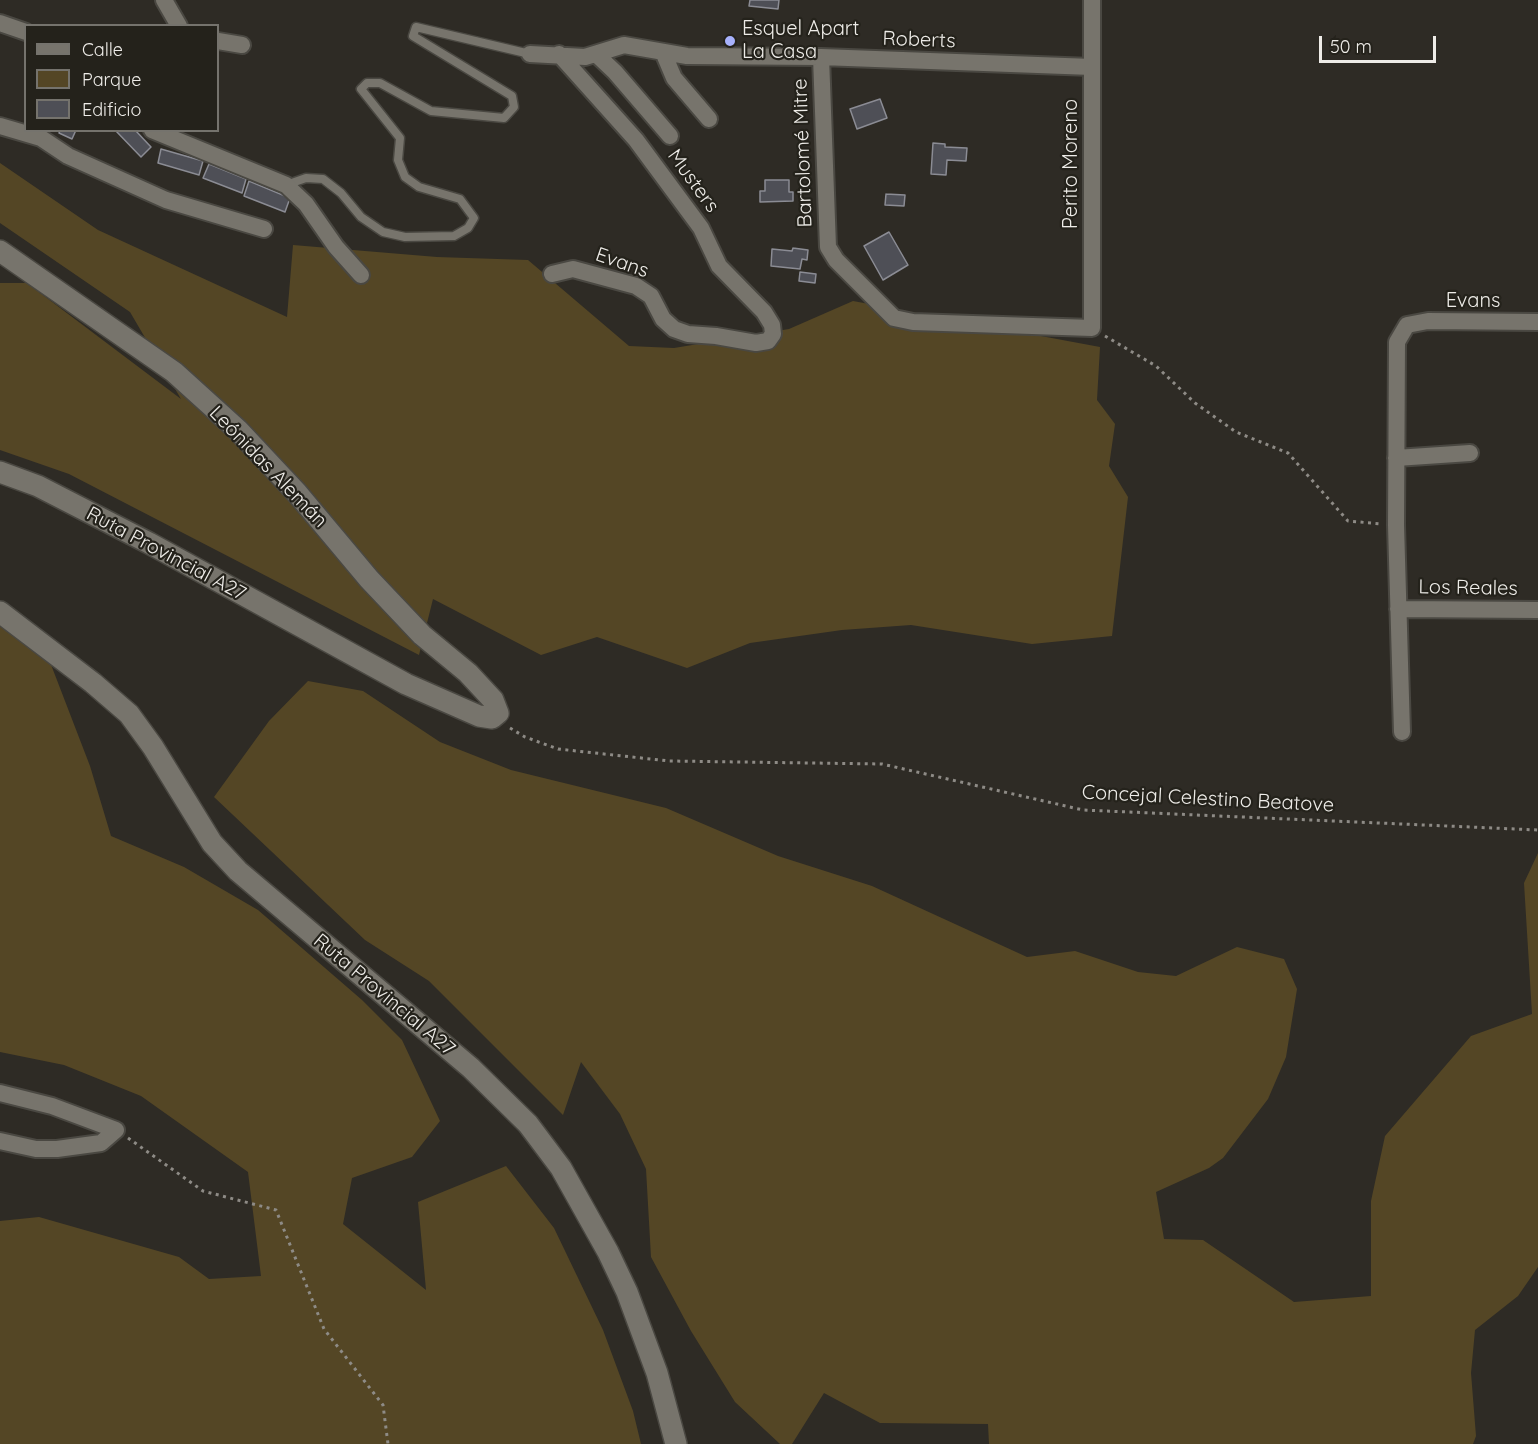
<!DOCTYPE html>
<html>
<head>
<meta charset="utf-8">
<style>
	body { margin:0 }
	#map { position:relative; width:1538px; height:1444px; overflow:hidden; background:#2e2b25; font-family:Quicksand,sans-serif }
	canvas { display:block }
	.legend { position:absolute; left:24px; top:24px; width:195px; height:108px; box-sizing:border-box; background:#24221b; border:2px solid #75736d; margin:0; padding:8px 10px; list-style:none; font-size:18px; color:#eeece8 }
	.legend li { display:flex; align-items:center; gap:12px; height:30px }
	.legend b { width:30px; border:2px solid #75736d }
	.scale { position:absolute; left:1319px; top:36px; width:117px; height:27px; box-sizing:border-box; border:3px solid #eeece8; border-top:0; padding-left:8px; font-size:18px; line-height:21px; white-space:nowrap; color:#eeece8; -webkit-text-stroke:4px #24221b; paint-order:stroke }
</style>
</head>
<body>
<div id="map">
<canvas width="1538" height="1444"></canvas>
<ul class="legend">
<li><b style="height:8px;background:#77746c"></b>Calle</li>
<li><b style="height:16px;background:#544625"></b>Parque</li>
<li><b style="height:16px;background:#4e4f56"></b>Edificio</li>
</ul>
<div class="scale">50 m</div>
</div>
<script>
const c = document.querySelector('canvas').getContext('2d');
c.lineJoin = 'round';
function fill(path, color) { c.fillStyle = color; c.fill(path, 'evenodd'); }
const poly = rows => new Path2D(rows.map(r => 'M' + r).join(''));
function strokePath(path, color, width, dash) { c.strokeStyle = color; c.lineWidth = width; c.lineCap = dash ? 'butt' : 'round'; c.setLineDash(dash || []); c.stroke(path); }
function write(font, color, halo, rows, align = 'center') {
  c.font = font + ' Quicksand,sans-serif'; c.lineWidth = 4.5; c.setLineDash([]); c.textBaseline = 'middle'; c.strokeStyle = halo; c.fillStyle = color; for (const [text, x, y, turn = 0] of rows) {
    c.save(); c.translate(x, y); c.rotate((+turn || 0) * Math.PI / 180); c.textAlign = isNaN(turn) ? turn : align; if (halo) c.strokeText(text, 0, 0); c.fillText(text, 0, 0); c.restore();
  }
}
fill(poly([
	[0,163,98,230,287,317,293,245,437,257,528,260,629,346,674,348,789,329,853,301,1100,347,1097,400,1115,424,1109,466,1128,497,1112,636,1032,644,911,625,842,630,750,643,687,668,597,637,541,655,433,599,419,655,69,474,0,450,0,283,27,283,181,399,130,312,0,223],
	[0,624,50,662,90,766,111,836,184,867,258,910,362,1000,402,1040,440,1121,412,1157,352,1178,343,1224,426,1290,418,1202,506,1166,554,1228,603,1330,633,1411,641,1444,0,1444,0,1221,39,1217,179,1257,209,1279,261,1276,248,1172,141,1096,64,1065,0,1052],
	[308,681,363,691,440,742,511,770,666,808,778,856,872,886,1027,957,1075,951,1138,972,1176,976,1237,947,1284,959,1297,989,1286,1057,1268,1099,1223,1158,1209,1168,1156,1192,1164,1239,1203,1240,1294,1302,1371,1296,1371,1201,1385,1136,1471,1036,1532,1014,1524,883,1538,853,1538,1267,1518,1296,1475,1330,1471,1373,1476,1436,1473,1444,989,1444,988,1424,880,1423,824,1393,792,1444,780,1444,735,1402,691,1331,651,1257,646,1169,620,1114,581,1062,563,1115,429,981,365,940,214,797,269,721]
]), '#544625');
const building = poly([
	[750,0,779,0,778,9,749,6,750,0],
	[880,99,887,118,857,129,850,109,880,99],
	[60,130,76,130,72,139,59,133,60,130],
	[115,130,135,130,151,147,141,157,115,130],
	[933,143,945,144,945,147,967,148,966,161,947,160,946,175,931,174,933,143],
	[161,149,203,161,199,175,158,163,161,149],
	[209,164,246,179,242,193,203,178,209,164],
	[765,180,789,180,789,192,793,192,793,201,760,202,760,191,765,191,765,180],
	[249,181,290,198,285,212,244,196,249,181],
	[886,194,905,195,904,206,885,205,886,194],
	[889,232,908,265,883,280,864,246,889,232],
	[793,248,808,250,807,260,802,259,800,269,771,266,772,249,792,251,793,248],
	[800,272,816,274,815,283,799,281,800,272]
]);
fill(building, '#4e4f56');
strokePath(building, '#8b8c94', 1.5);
const service = poly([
	[286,185,306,178,323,179,341,193,361,217,383,232,405,237,454,236,468,228,474,218,460,199,419,187,405,177,398,160,400,138,361,89,367,83,380,83,431,111,504,118,514,107,512,96,413,36,416,27,530,54]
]);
const minor = poly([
	[164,0,179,26],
	[0,23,26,32],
	[218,41,242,45],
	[663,52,674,78,709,119],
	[530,54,585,57,624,45,687,56,821,57,1092,67],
	[597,55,615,72,670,136],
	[821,57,828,247,836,260,894,318,913,322,1092,328,1092,0],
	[0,126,41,138,68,156,166,200,264,229],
	[152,130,286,185,306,204,336,247,361,275],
	[552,274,573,269,636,286,651,296,663,319,674,329,688,334,716,336,756,343,768,341,773,334,772,325,764,312,719,266,701,228,636,140,559,54],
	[1396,458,1470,453],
	[1398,609,1538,610],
	[1402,732,1396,525,1397,342,1407,325,1428,321,1538,322],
	[0,1093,52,1106,116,1130,101,1143,57,1149,36,1149,0,1141]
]);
const tertiary = poly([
	[0,251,174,372,238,430,297,493,369,579,422,635,468,673,493,700,498,713,492,718,479,716,406,684,149,543,38,486,0,472],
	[0,612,93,683,129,714,153,747,212,843,238,871,471,1068,528,1124,561,1168,608,1252,627,1292,657,1373,676,1444]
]);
strokePath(service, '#4a4842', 11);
strokePath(minor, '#4a4842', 20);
strokePath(tertiary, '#4a4842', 24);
strokePath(poly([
	[1105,336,1156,366,1195,403,1236,432,1288,453,1348,521,1382,524],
	[510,728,525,737,558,749,669,761,882,764,1083,810,1538,830],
	[128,1138,203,1191,276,1210,324,1329,383,1405,388,1444]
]), '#8e8b86', 3, [3, 4.5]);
strokePath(service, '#77746c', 8);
strokePath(minor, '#77746c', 16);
strokePath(tertiary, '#77746c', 21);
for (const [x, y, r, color] of [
	[730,41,6,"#a7b1fc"]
]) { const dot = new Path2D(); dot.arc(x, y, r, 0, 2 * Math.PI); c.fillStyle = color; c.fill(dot); strokePath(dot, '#24221b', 2); }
write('20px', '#eeece8', '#24221b', [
	["Esquel Apart",742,29],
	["La Casa",742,52]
], 'left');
write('20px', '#eeece8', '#24221b', [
	["Roberts",919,40,2],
	["Bartolomé Mitre",803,153,-92],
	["Perito Moreno",1071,164,-90],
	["Musters",693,181,54],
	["Evans",622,263,19],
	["Evans",1473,301],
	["Leónidas Alemán",268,467,46],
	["Ruta Provincial A27",166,554,28],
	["Los Reales",1468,588,1],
	["Concejal Celestino Beatove",1208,799,3],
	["Ruta Provincial A27",384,995,40]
]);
</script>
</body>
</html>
